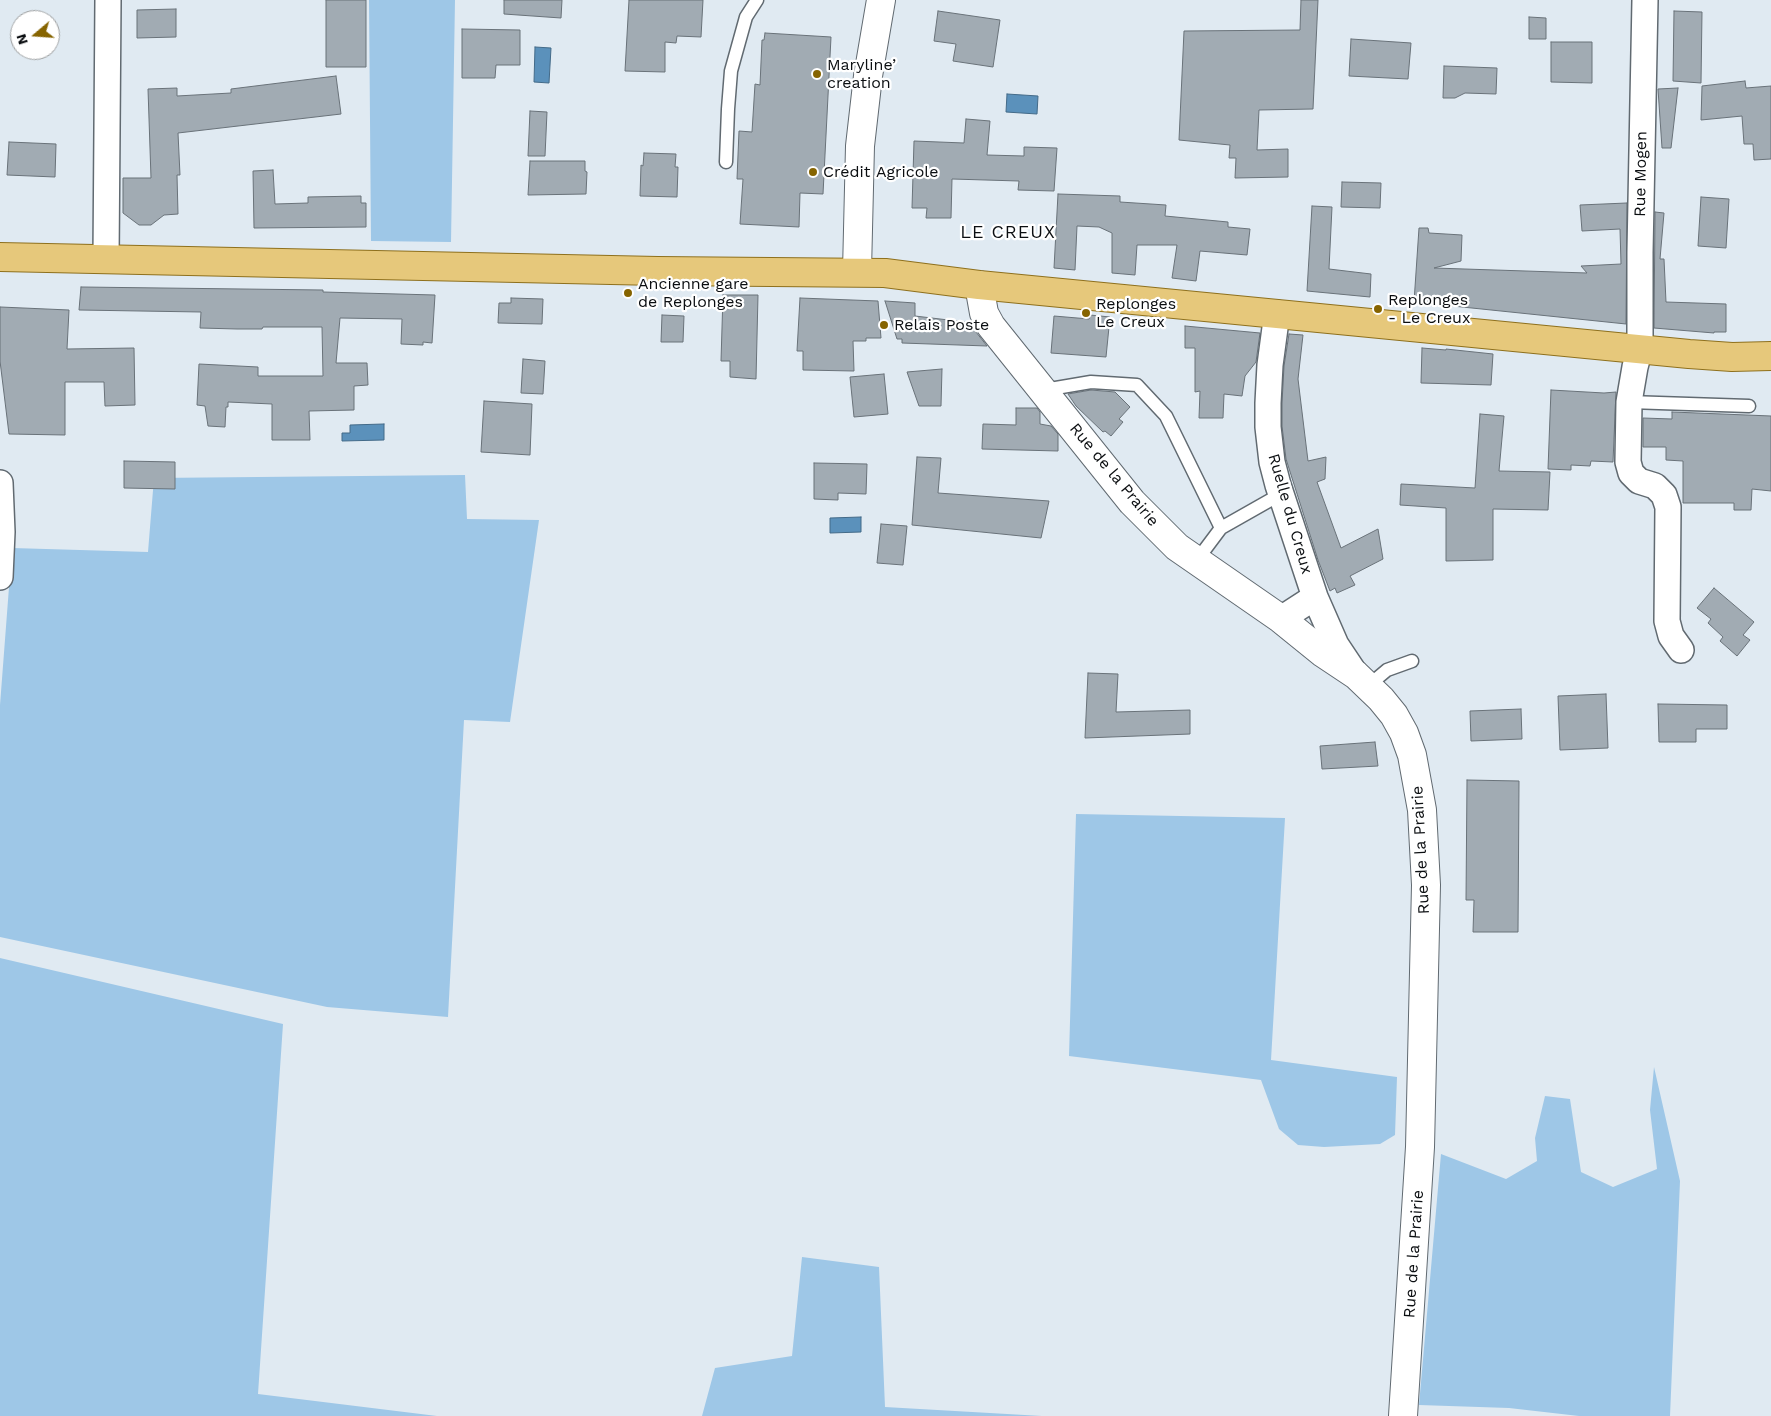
<!DOCTYPE html>
<html>
<head>
<meta charset="utf-8">
<style>
	body { margin:0 }
	#map { position:relative; width:1771px; height:1416px; overflow:hidden; background:#e0eaf2; font-family:"Work Sans",sans-serif }
	canvas { display:block }
	.north { position:absolute; left:10px; top:10px; width:50px; height:50px; box-sizing:border-box; background:#fff; border:1px solid #9d9fa0; border-radius:50%; rotate:252deg; font-size:14px; font-weight:700; line-height:20px; text-align:center; color:#0b0e11 }
	.north::after { content:''; display:block; margin:auto; width:18px; height:22px; background:#866400; clip-path:polygon(50% 0,100% 100%,50% 72%,0 100%) }
</style>
</head>
<body>
<div id="map">
<canvas width="1771" height="1416"></canvas>
<div class="north">N</div>
</div>
<script>
const c = document.querySelector('canvas').getContext('2d');
c.lineJoin = 'round';
function fill(path, color) { c.fillStyle = color; c.fill(path, 'evenodd'); }
const poly = rows => new Path2D(rows.map(r => 'M' + r).join(''));
function strokePath(path, color, width, dash) { c.strokeStyle = color; c.lineWidth = width; c.lineCap = dash ? 'butt' : 'round'; c.setLineDash(dash || []); c.stroke(path); }
function write(font, color, halo, rows, align = 'center') {
  c.font = font + ' "Work Sans",sans-serif'; c.lineWidth = 4.5; c.setLineDash([]); c.textBaseline = 'middle'; c.strokeStyle = halo; c.fillStyle = color; for (const [text, x, y, turn = 0] of rows) {
    c.save(); c.translate(x, y); c.rotate((+turn || 0) * Math.PI / 180); c.textAlign = isNaN(turn) ? turn : align; if (halo) c.strokeText(text, 0, 0); c.fillText(text, 0, 0); c.restore();
  }
}
fill(poly([
	[369,0,455,0,451,242,371,241],
	[465,475,467,519,539,520,510,722,464,720,448,1017,327,1007,0,937,0,705,12,548,148,552,154,478],
	[1076,814,1285,818,1271,1060,1397,1077,1395,1135,1380,1144,1324,1147,1298,1145,1279,1129,1261,1080,1069,1056],
	[0,958,283,1024,258,1394,437,1416,0,1416],
	[1654,1067,1680,1181,1670,1416,1579,1416,1509,1408,1419,1405,1441,1154,1506,1179,1537,1161,1535,1138,1545,1096,1570,1099,1581,1172,1613,1187,1657,1169,1650,1110],
	[802,1257,879,1267,885,1407,1042,1416,702,1416,715,1368,792,1356]
]), '#9ec7e7');
const water = poly([
	[535,47,551,48,549,83,534,82,535,47],
	[1007,94,1038,96,1037,114,1006,112,1007,94],
	[384,424,384,440,342,441,342,433,350,433,350,425,384,424],
	[861,517,861,532,830,533,830,518,861,517]
]);
fill(water, '#5b91bb');
strokePath(water, '#436a88', 1);
const building = poly([
	[326,0,366,0,366,67,326,67,326,0],
	[504,0,562,0,561,18,504,14,504,0],
	[629,0,703,0,701,37,677,36,676,43,665,42,665,72,625,71,629,0],
	[1301,0,1318,0,1313,109,1259,110,1257,150,1288,149,1288,177,1235,178,1236,158,1229,158,1230,145,1179,140,1184,31,1300,30,1301,0],
	[176,9,176,37,137,38,137,10,176,9],
	[938,11,1000,20,993,67,953,61,956,44,934,41,938,11],
	[1674,11,1702,12,1701,83,1673,81,1674,11],
	[1529,17,1546,18,1546,39,1529,39,1529,17],
	[462,29,520,30,520,65,496,65,495,78,462,78,462,29],
	[765,33,831,37,823,194,800,193,799,227,740,224,743,179,737,179,739,131,752,132,755,84,760,85,762,40,764,40,765,33],
	[1351,39,1411,43,1408,79,1349,76,1351,39],
	[1551,42,1592,42,1592,83,1551,82,1551,42],
	[1444,66,1497,68,1496,94,1465,93,1455,98,1443,98,1444,66],
	[336,76,341,114,178,133,180,175,177,175,178,214,164,215,151,225,139,225,123,213,123,178,151,178,148,89,177,88,177,96,231,93,231,89,336,76],
	[1745,81,1746,88,1771,86,1771,159,1754,160,1753,144,1744,144,1742,116,1701,120,1702,86,1745,81],
	[1678,88,1671,148,1662,148,1658,89,1678,88],
	[530,111,547,112,545,156,528,156,530,111],
	[966,119,990,121,987,155,1024,156,1024,147,1057,148,1054,191,1018,190,1019,181,952,179,951,218,926,218,927,208,912,208,914,141,964,143,966,119],
	[9,142,56,144,55,177,7,175,9,142],
	[644,153,676,154,675,167,678,167,677,197,640,196,641,165,643,166,644,153],
	[530,161,585,161,585,171,587,172,586,194,528,195,530,161],
	[273,170,275,204,308,203,308,197,361,196,361,203,366,203,366,227,254,228,253,171,273,170],
	[1342,182,1381,183,1380,208,1341,207,1342,182],
	[1058,194,1120,196,1120,202,1166,205,1165,216,1228,222,1228,227,1250,229,1247,255,1200,251,1196,281,1172,278,1177,245,1137,245,1135,275,1112,273,1112,233,1099,227,1077,226,1075,270,1054,268,1058,194],
	[1701,197,1729,199,1726,248,1698,246,1701,197],
	[1627,203,1626,324,1414,302,1419,228,1428,228,1429,233,1462,235,1461,261,1434,268,1587,273,1581,266,1621,264,1620,229,1582,231,1580,205,1627,203],
	[1312,206,1332,207,1329,269,1371,274,1370,297,1307,291,1312,206],
	[1655,212,1664,213,1660,259,1664,259,1666,302,1726,304,1726,332,1714,332,1714,333,1654,328,1655,212],
	[81,287,323,290,323,292,435,295,432,343,423,342,423,345,401,344,402,319,340,318,336,363,367,363,368,385,354,386,354,410,309,411,310,440,272,440,272,404,228,402,228,407,226,407,225,427,208,426,205,406,197,405,199,364,258,367,258,376,323,376,322,327,263,327,262,329,237,329,200,328,201,312,79,310,81,287],
	[723,295,758,295,756,379,730,377,730,361,721,361,723,295],
	[511,298,543,299,542,324,498,323,499,303,511,303,511,298],
	[800,298,878,301,881,338,866,338,866,341,853,341,854,371,803,370,803,351,797,351,800,298],
	[885,301,915,303,915,316,965,322,976,332,987,346,902,343,902,339,897,339,885,301],
	[0,307,69,310,67,349,134,348,135,405,105,406,104,382,65,382,65,435,9,434,0,361,0,307],
	[662,315,684,316,683,342,661,342,662,315],
	[1090,315,1110,317,1106,357,1051,353,1054,316,1089,319,1090,315],
	[1185,326,1260,333,1256,362,1245,376,1242,396,1224,394,1223,418,1199,418,1200,391,1195,392,1195,348,1185,348,1185,326],
	[1289,334,1303,335,1298,379,1308,461,1326,457,1325,479,1317,482,1341,548,1378,529,1383,559,1350,576,1355,585,1337,593,1335,588,1330,591,1318,560,1286,459,1282,426,1282,403,1284,366,1289,334],
	[1422,348,1446,350,1446,349,1493,354,1491,385,1421,383,1422,348],
	[523,359,545,361,543,394,521,393,523,359],
	[942,369,941,406,919,406,907,372,942,369],
	[884,374,888,414,854,417,850,377,884,374],
	[1091,390,1115,392,1130,407,1119,419,1123,422,1111,436,1105,431,1103,432,1076,406,1068,394,1091,390],
	[1551,390,1604,393,1616,392,1613,462,1591,461,1590,466,1571,465,1571,470,1548,469,1551,390],
	[484,401,532,404,530,455,481,452,484,401],
	[1016,408,1037,408,1040,412,1040,424,1051,426,1058,434,1058,451,982,449,983,424,1016,425,1016,408],
	[1672,412,1771,416,1771,491,1752,489,1751,510,1734,510,1734,503,1683,503,1683,461,1666,460,1666,447,1643,447,1643,418,1672,419,1672,412],
	[1480,414,1504,416,1499,471,1550,472,1548,510,1493,509,1493,560,1446,561,1446,508,1400,505,1401,484,1475,488,1480,414],
	[917,457,941,458,938,493,1049,501,1041,538,912,525,917,457],
	[124,461,175,462,175,489,124,488,124,461],
	[814,463,867,464,866,494,838,493,838,500,814,499,814,463],
	[881,524,907,526,903,565,877,563,881,524],
	[1714,588,1754,622,1743,635,1750,640,1737,656,1720,641,1723,637,1708,623,1711,619,1697,608,1714,588],
	[1088,673,1118,674,1116,712,1190,710,1190,734,1085,738,1088,673],
	[1606,694,1608,748,1560,750,1558,696,1606,694],
	[1658,704,1727,705,1727,729,1696,729,1696,742,1659,742,1658,704],
	[1521,709,1522,739,1471,741,1470,711,1521,709],
	[1375,742,1378,766,1322,769,1320,746,1375,742],
	[1467,780,1519,781,1518,932,1473,932,1474,900,1466,900,1467,780]
]);
fill(building, '#a1abb3');
strokePath(building, '#697279', 1);
const service = poly([
	[726,162,728,109,731,71,746,17,757,0],
	[1044,390,1091,382,1137,385,1166,416,1221,528],
	[1629,402,1749,406],
	[1197,560,1221,528,1281,494],
	[1368,686,1387,670,1412,661]
]);
const minor = poly([
	[1645,0,1640,252,1640,348,1635,367,1629,402,1628,462,1631,473,1639,481,1655,486,1664,495,1668,507,1667,621,1671,636,1681,650],
	[106,259,108,0],
	[1277,313,1270,365,1268,403,1268,427,1272,462,1278,485,1315,597,1336,645,1356,675],
	[0,483,2,532,0,577],
	[1281,619,1315,597]
]);
const tertiary = poly([
	[857,271,860,146,868,76,881,0],
	[979,285,984,313,991,326,1132,502,1177,547,1281,619,1323,653,1356,675,1381,699,1394,715,1404,733,1412,755,1422,810,1426,885,1420,1147,1403,1416]
]);
const primary = poly([
	[0,257,658,271,885,273,979,285,1689,354,1732,357,1771,356]
]);
strokePath(service, '#616a71', 15);
strokePath(minor, '#616a71', 28);
strokePath(tertiary, '#616a71', 30);
strokePath(primary, '#8e701d', 30);
strokePath(service, '#fff', 12);
strokePath(minor, '#fff', 25);
strokePath(tertiary, '#fff', 28);
strokePath(primary, '#e6c87b', 28);
for (const [x, y, r, color] of [
	[817,74,5,"#866400"],
	[813,172,5,"#866400"],
	[628,293,5,"#866400"],
	[1378,309,5,"#866400"],
	[1086,313,5,"#866400"],
	[884,325,5,"#866400"]
]) { const dot = new Path2D(); dot.arc(x, y, r, 0, 2 * Math.PI); c.fillStyle = color; c.fill(dot); strokePath(dot, '#fff', 2); }
write('16px', '#0b0e11', '#fff', [
	["Maryline’",827,65],
	["creation",827,83],
	["Crédit Agricole",823,172],
	["Ancienne gare",638,284],
	["de Replonges",638,302],
	["Replonges",1388,300],
	["- Le Creux",1388,318],
	["Replonges",1096,304],
	["Le Creux",1096,322],
	["Relais Poste",894,325]
], 'left');
write('16px', '#0b0e11', '#fff', [
	["Rue Mogen",1641,174,-89],
	["Rue de la Prairie",1114,475,50],
	["Ruelle du Creux",1290,514,74],
	["Rue de la Prairie",1421,850,-93],
	["Rue de la Prairie",1414,1254,-86]
]);
c.letterSpacing = '1px';
write('18px', '#0b0e11', '#fff', [
	["LE CREUX",1008,233]
]);
c.letterSpacing = '0px';
</script>
</body>
</html>
